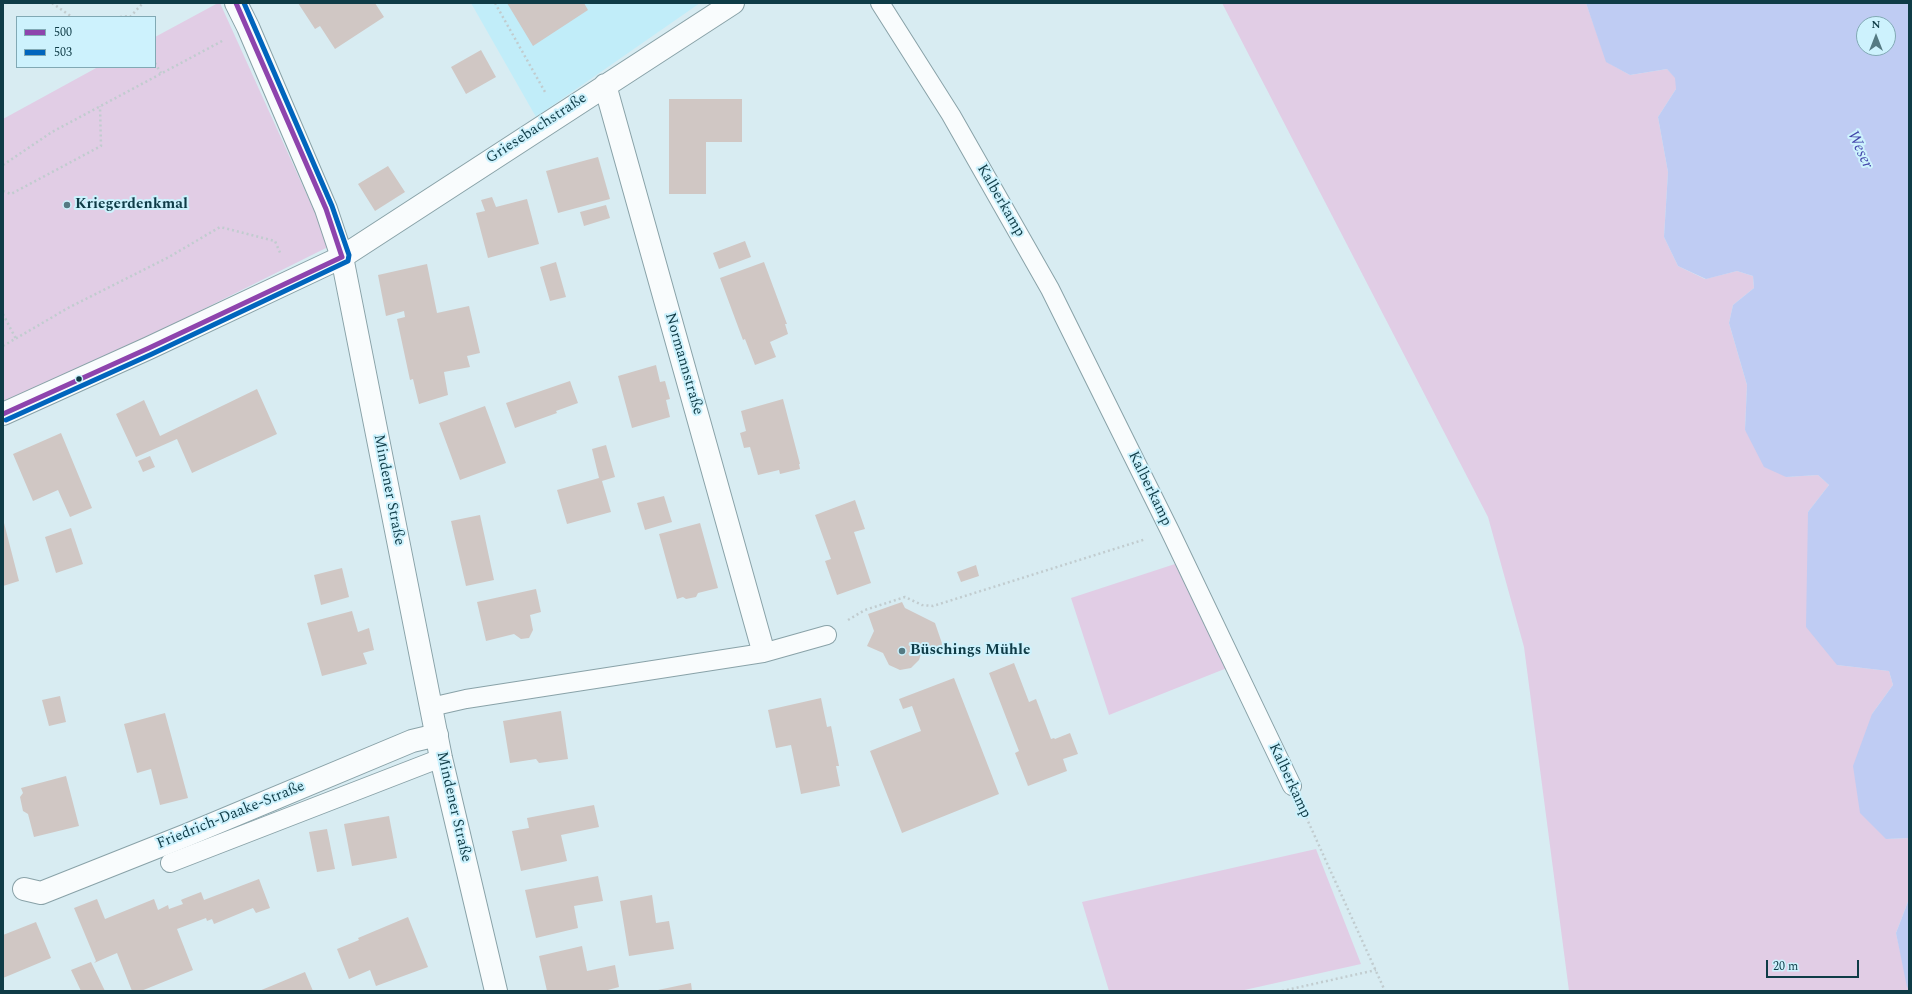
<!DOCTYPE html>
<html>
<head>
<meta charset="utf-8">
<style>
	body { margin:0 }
	#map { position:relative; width:1912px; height:994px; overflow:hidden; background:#d8ecf2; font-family:Spectral,serif }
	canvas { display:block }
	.frame { position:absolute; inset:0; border:4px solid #0f3c47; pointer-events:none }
	.legend { position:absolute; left:16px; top:16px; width:140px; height:52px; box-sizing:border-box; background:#cdf2fd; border:1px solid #81a9b4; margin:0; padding:5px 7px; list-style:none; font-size:12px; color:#0f3c47 }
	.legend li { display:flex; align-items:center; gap:8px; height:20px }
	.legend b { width:20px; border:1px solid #81a9b4 }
	.north { position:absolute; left:1856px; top:16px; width:40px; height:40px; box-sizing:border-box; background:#cdf2fd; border:1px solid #81a9b4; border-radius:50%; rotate:0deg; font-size:11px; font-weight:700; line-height:16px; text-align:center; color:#0f3c47 }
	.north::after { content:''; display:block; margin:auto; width:14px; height:18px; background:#557a83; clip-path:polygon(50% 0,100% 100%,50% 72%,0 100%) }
	.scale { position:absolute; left:1766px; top:960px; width:93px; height:18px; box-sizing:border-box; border:2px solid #0f3c47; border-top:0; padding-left:5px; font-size:12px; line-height:14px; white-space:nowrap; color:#0f3c47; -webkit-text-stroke:3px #cdf2fd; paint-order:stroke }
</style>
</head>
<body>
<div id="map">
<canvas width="1912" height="994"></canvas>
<div class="frame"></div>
<ul class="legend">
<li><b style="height:5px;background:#8e44ad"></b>500</li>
<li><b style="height:5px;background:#0065bd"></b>503</li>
</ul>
<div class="north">N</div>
<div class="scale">20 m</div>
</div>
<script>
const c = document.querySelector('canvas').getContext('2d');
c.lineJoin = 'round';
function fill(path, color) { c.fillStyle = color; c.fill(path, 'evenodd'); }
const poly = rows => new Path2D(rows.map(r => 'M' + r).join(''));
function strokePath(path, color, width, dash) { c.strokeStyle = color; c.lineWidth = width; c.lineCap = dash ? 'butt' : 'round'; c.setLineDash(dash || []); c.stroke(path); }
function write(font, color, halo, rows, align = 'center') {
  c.font = font + ' Spectral,serif'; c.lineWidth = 4; c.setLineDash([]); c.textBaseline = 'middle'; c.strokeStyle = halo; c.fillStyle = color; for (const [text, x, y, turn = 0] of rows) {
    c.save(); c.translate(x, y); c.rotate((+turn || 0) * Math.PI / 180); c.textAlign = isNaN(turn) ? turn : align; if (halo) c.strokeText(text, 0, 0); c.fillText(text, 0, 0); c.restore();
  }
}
fill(poly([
	[471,3,700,3,536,117]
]), '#c1edf9');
fill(poly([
	[218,3,220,3,330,246,3,409,3,119,98,67,155,67,155,37],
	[1222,3,1586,3,1607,62,1630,75,1667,69,1676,78,1676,89,1658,117,1668,172,1664,237,1678,266,1705,279,1737,271,1753,276,1754,288,1733,305,1729,323,1747,385,1745,430,1786,477,1818,475,1829,485,1808,512,1837,665,1889,671,1893,685,1872,714,1886,839,1909,838,1909,899,1896,933,1909,991,1569,991,1524,647,1488,517],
	[1175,564,1227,668,1109,715,1071,598],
	[1316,849,1361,964,1240,991,1109,991,1082,902]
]), '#e1cde5');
fill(poly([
	[1586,3,1909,3,1909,838,1886,839,1860,813,1853,766,1872,714,1893,685,1889,671,1837,665,1806,627,1808,512,1829,485,1818,475,1786,477,1764,467,1745,430,1747,385,1729,323,1733,305,1754,288,1753,276,1737,271,1706,279,1678,266,1664,237,1668,172,1658,117,1676,89,1675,78,1667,69,1630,75,1606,62],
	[1864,24,1888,24,1888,48,1864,48],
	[1909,899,1909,989,1907,987,1896,933]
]), '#bfccf3');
fill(poly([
	[298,3,375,3,384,17,335,49,320,26,315,29],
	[507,3,584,3,588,10,533,46],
	[481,50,496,77,466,94,451,67],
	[669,99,742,99,742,142,706,142,706,194,669,194],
	[598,157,610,199,558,213,546,171],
	[388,166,405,192,375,211,358,184],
	[492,197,496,207,527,199,539,244,488,258,476,213,485,211,481,200],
	[606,205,610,218,584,226,580,212],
	[745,241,751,257,719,269,713,253],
	[556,262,566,297,550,301,540,267],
	[764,262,787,324,785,324,788,334,770,342,776,357,755,365,745,339,743,340,720,278],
	[427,264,437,313,469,306,480,353,467,356,470,367,444,372,448,395,419,404,413,379,410,380,397,319,405,317,404,311,386,316,378,275],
	[656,365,660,382,665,381,670,399,666,400,670,417,632,428,618,376],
	[570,381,578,403,556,411,557,413,515,428,506,403],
	[257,389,277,434,192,473,177,439,136,457,116,414,144,400,160,436],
	[783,399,800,464,799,464,800,469,780,474,779,470,758,475,750,447,744,448,740,433,746,431,741,411],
	[485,406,506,463,460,480,439,423],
	[61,433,92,508,70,517,58,490,33,501,13,454],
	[606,445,615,477,602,481,611,512,567,524,557,490,599,478,592,449],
	[150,456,155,467,143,472,138,461],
	[664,496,672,522,645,530,637,503],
	[855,500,865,529,854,532,871,583,837,595,825,561,831,559,815,515],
	[480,515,494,580,466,586,451,521],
	[3,519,19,581,3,586],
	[700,523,718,588,698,593,696,597,686,599,683,597,677,599,659,534],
	[71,528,83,564,56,573,45,537],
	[976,565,979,576,961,582,957,572],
	[342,568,349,597,321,605,314,575],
	[536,589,541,612,530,615,533,630,529,638,521,639,514,634,486,641,477,602],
	[902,602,905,608,935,623,946,655,921,654,919,660,911,668,900,670,889,665,883,653,867,646,874,631,868,614],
	[352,611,358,632,369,628,374,650,363,653,367,664,322,676,307,623],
	[1014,663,1029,702,1036,699,1051,739,1054,738,1055,739,1070,733,1078,754,1063,759,1067,771,1028,786,1015,753,1019,751,989,673],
	[954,678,999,794,902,833,870,751,921,731,912,706,903,709,899,699],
	[60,696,66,722,49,726,42,700],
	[821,698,827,727,831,726,839,766,836,766,840,786,801,794,791,745,776,748,768,710],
	[561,711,568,759,539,763,536,759,510,763,503,721],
	[165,713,188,798,160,805,151,769,137,773,124,724],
	[66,776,79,826,34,837,28,814,23,811,20,797,23,793,21,788],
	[594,805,599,827,561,835,567,861,521,871,512,831,529,828,527,818],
	[389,816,397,858,352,866,344,824],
	[327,829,335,869,317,872,309,832],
	[598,876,603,901,574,906,578,928,536,938,525,890],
	[259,879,270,908,256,913,253,908,214,924,212,919,207,921,206,918,177,929,193,970,141,991,132,991,117,953,94,963,96,961,74,908,97,899,105,919,154,899,158,910,168,905,169,909,183,904,181,900,183,899,201,892,204,900],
	[652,895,656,923,669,921,674,949,629,956,620,901],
	[408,917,428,967,376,986,370,970,349,979,337,949,359,940,358,938],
	[36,922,51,958,3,978,3,935],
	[582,946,587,971,615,965,619,987,604,991,547,991,539,956],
	[91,962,105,991,81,991,71,970],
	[305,972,313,991,259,991],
	[691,983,692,991,658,991,658,990]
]), '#d0c7c4');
const service = poly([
	[880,3,951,115,1050,289,1170,531,1292,786],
	[431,707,466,699,763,653,827,635],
	[170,863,441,758]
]);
const minor = poly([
	[605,85,761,643],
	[3,414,149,348,342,257,733,3],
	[24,889,41,893,187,835,412,741,437,735]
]);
const tertiary = poly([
	[236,3,248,27,326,209,342,257,441,758,496,991]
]);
strokePath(service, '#89a2a8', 20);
strokePath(minor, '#89a2a8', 24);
strokePath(tertiary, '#89a2a8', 24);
strokePath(poly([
	[52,3,72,17],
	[495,3,545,92],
	[120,17,129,16],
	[130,17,143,3],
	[155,63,161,73],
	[3,165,52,132,224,40],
	[3,191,11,194,101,146,100,106],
	[3,314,16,339],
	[3,346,68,308,169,257,220,227,275,241,281,255],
	[848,620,865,610,905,597,922,605,933,606,1146,539],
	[1302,808,1385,991],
	[1282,991,1376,970]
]), '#c1cccf', 2.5, [2, 3]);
strokePath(service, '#f9fcfd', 18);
strokePath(minor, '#f9fcfd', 22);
strokePath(tertiary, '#f9fcfd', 22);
strokePath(poly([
	[236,3,326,209,342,257],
	[3,414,149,348,342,257]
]), '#8e44ad', 5);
strokePath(poly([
	[6,420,152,354,348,261,349,255,332,206,244,3]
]), '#0065bd', 5);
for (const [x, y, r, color] of [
	[67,205,4,"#557a83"],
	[79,379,3.5,"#0f3c47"],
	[902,651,4,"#557a83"]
]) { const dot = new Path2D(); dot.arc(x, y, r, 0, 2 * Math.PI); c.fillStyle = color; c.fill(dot); strokePath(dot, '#cdf2fd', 1.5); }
write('15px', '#0f3c47', '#cdf2fd', [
	["Griesebachstraße",537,129,-33],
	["Kalberkamp",1000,201,60],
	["Normannstraße",683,364,74],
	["Kalberkamp",1149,489,64],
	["Mindener Straße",388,490,79],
	["Kalberkamp",1289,781,65],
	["Mindener Straße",453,807,77],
	["Friedrich-Daake-Straße",231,816,-22]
]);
write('bold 15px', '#0f3c47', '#cdf2fd', [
	["Kriegerdenkmal",75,205],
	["Büschings Mühle",910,651]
], 'left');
write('italic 16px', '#4347ab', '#cdf2fd', [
	["Weser",1859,150,65]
]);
</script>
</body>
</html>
